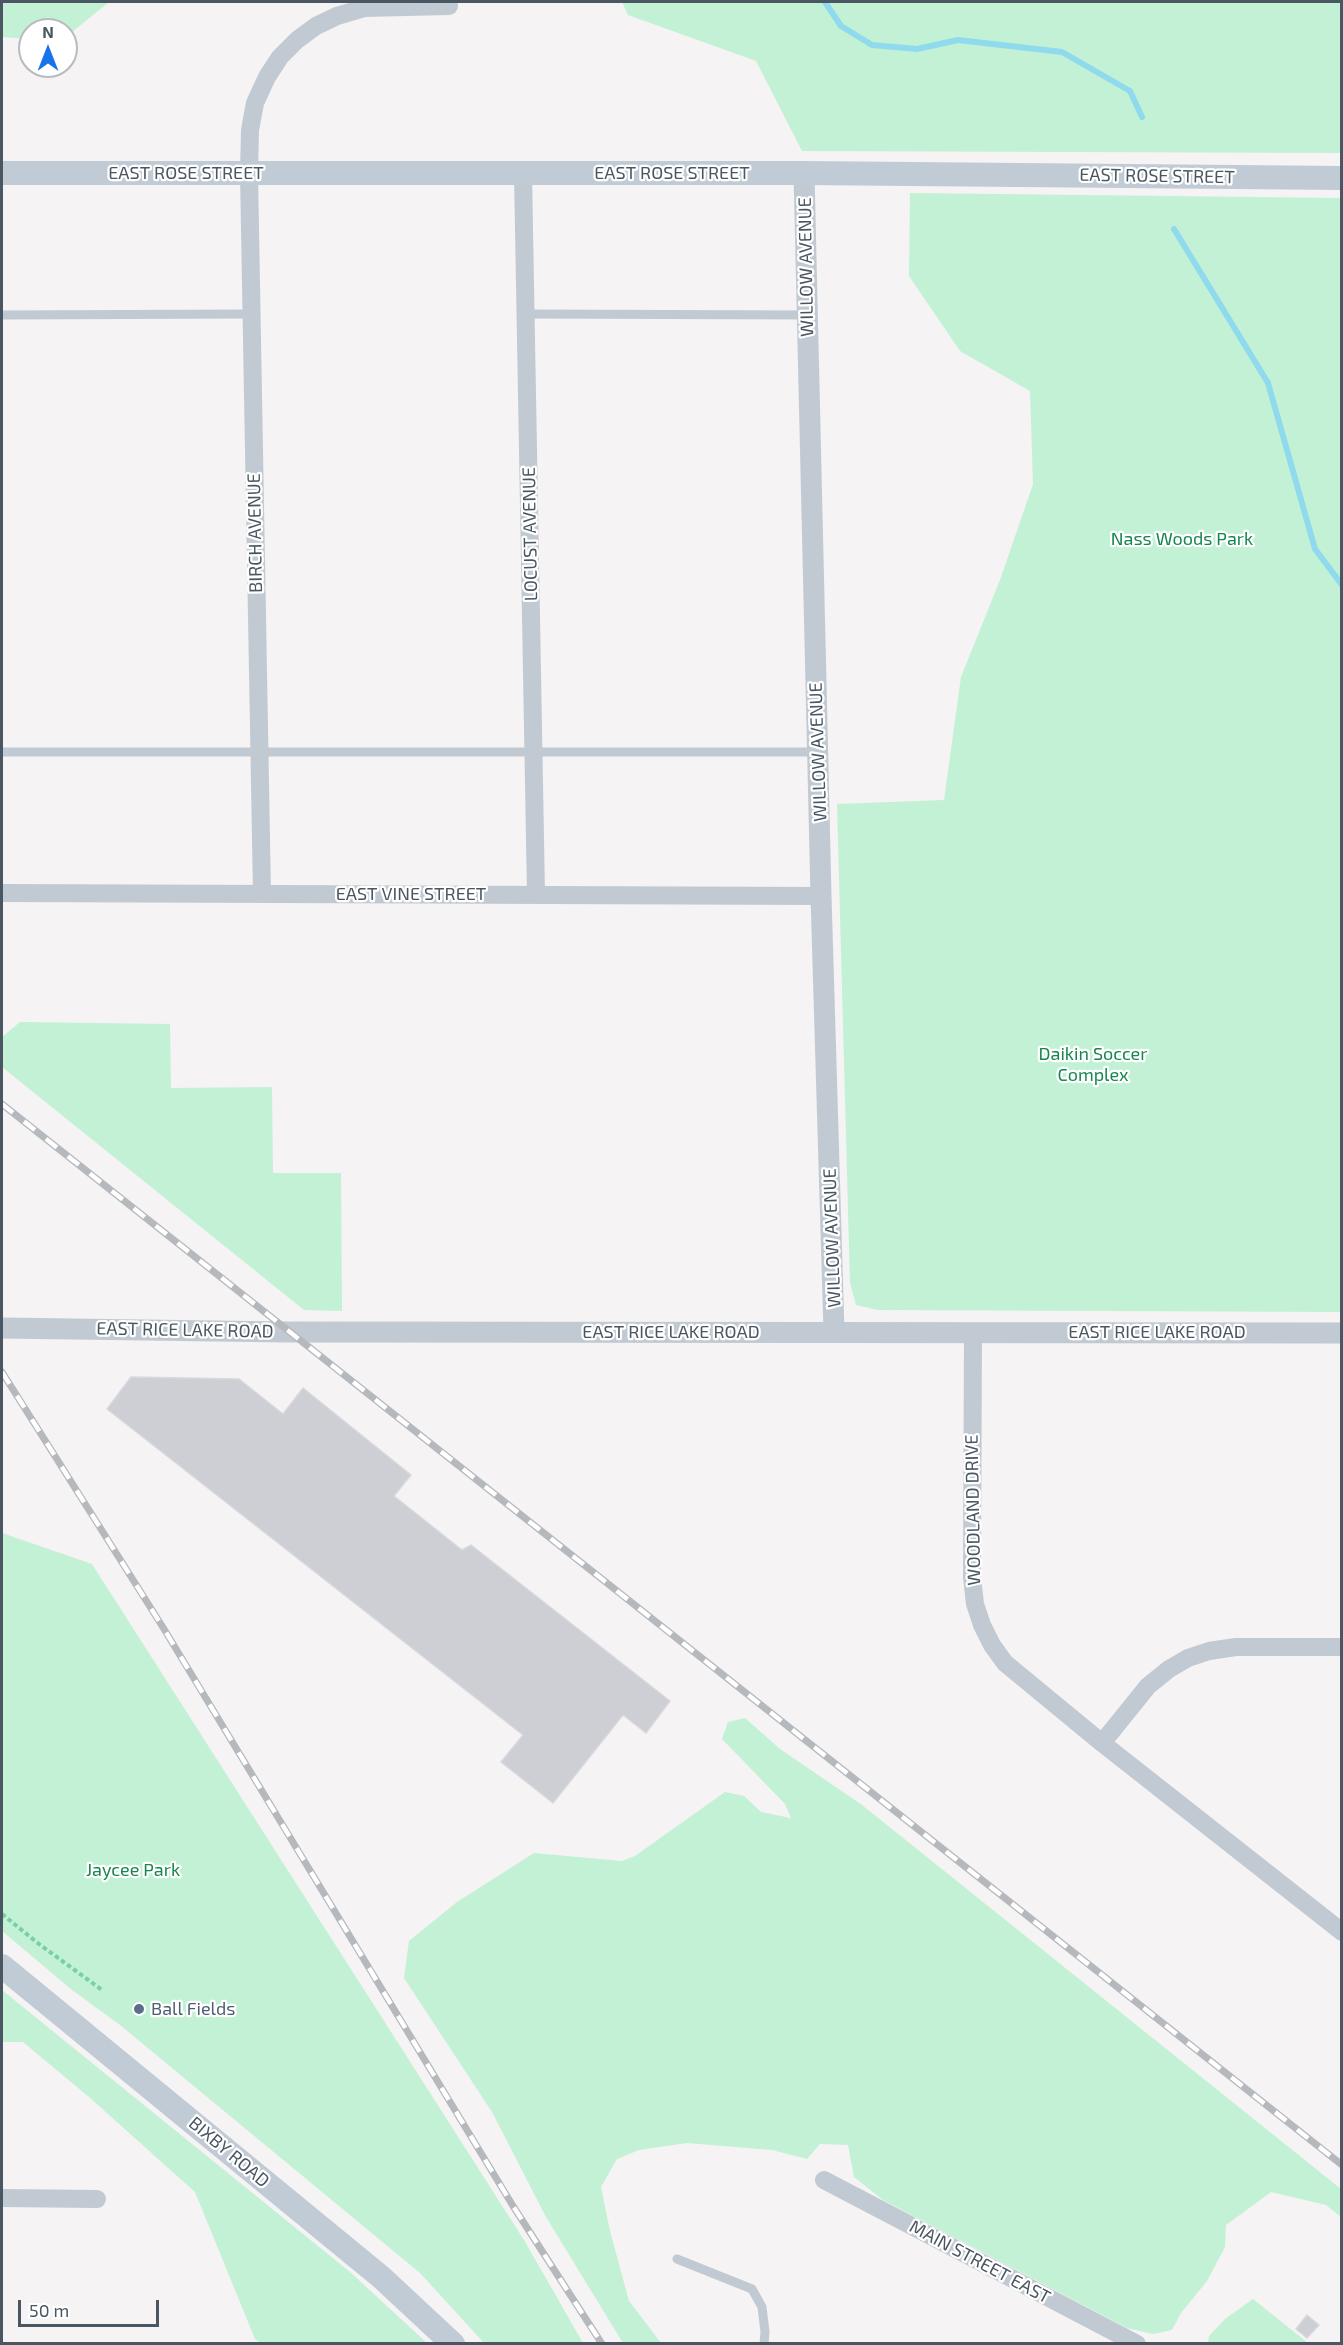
<!DOCTYPE html>
<html>
<head>
<meta charset="utf-8">
<style>
	body { margin:0 }
	#map { position:relative; width:1343px; height:2345px; overflow:hidden; background:#f5f3f3; font-family:"Exo 2",sans-serif }
	canvas { display:block }
	.frame { position:absolute; inset:0; border:3px solid #4a5661; pointer-events:none }
	.north { position:absolute; left:18px; top:18px; width:60px; height:60px; box-sizing:border-box; background:#fff; border:2px solid #b7bbc0; border-radius:50%; rotate:0deg; font-size:16px; font-weight:700; line-height:24px; text-align:center; color:#4a5661 }
	.north::after { content:''; display:block; margin:auto; width:21px; height:27px; background:#1a73e8; clip-path:polygon(50% 0,100% 100%,50% 72%,0 100%) }
	.scale { position:absolute; left:18px; top:2300px; width:141px; height:27px; box-sizing:border-box; border:3px solid #4a5661; border-top:0; padding-left:8px; font-size:18px; line-height:21px; white-space:nowrap; color:#4a5661; -webkit-text-stroke:4px #fff; paint-order:stroke }
</style>
</head>
<body>
<div id="map">
<canvas width="1343" height="2345"></canvas>
<div class="frame"></div>
<div class="north">N</div>
<div class="scale">50 m</div>
</div>
<script>
const c = document.querySelector('canvas').getContext('2d');
c.lineJoin = 'round';
function fill(path, color) { c.fillStyle = color; c.fill(path, 'evenodd'); }
const poly = rows => new Path2D(rows.map(r => 'M' + r).join(''));
function strokePath(path, color, width, dash) { c.strokeStyle = color; c.lineWidth = width; c.lineCap = dash ? 'butt' : 'round'; c.setLineDash(dash || []); c.stroke(path); }
function write(font, color, halo, rows, align = 'center') {
  c.font = font + ' "Exo 2",sans-serif'; c.lineWidth = 4.5; c.setLineDash([]); c.textBaseline = 'middle'; c.strokeStyle = halo; c.fillStyle = color; for (const [text, x, y, turn = 0] of rows) {
    c.save(); c.translate(x, y); c.rotate((+turn || 0) * Math.PI / 180); c.textAlign = isNaN(turn) ? turn : align; if (halo) c.strokeText(text, 0, 0); c.fillText(text, 0, 0); c.restore();
  }
}
fill(poly([
	[2,2,109,2,66,37,66,30,30,30,30,39,2,37],
	[622,2,1341,2,1341,153,802,151,756,61,628,15],
	[910,193,1341,198,1341,1312,878,1310,856,1305,850,1283,837,804,944,800,961,677,1000,580,1033,484,1030,391,960,351,909,276],
	[20,1022,170,1024,171,1088,272,1087,273,1173,341,1173,342,1311,304,1310,2,1067,2,1037],
	[2,1533,92,1564,524,2240,583,2343,484,2343,420,2273,120,2025,72,1990,2,1931],
	[745,1718,780,1749,862,1805,1341,2189,1341,2217,1326,2205,1271,2192,1226,2225,1225,2247,1207,2281,1181,2313,1172,2330,1153,2334,1127,2328,883,2200,854,2177,848,2145,820,2144,807,2159,772,2150,687,2143,639,2150,617,2159,601,2187,610,2231,629,2301,661,2343,623,2343,546,2217,492,2112,404,1978,409,1941,457,1902,534,1853,622,1861,635,1856,725,1792,744,1796,761,1812,791,1818,785,1804,722,1739,728,1722],
	[2,1990,350,2272,427,2343,262,2344,255,2339,195,2192,89,2097,23,2042,2,2042],
	[1253,2299,1308,2343,1208,2343,1209,2336,1225,2319]
]), '#c3f1d5');
strokePath(poly([
	[825,2,841,26,872,45,917,49,958,40,1062,52,1130,91,1142,117],
	[1174,229,1268,383,1315,549,1342,585]
]), '#90daee', 6);
const building = poly([
	[131,1377,239,1379,283,1414,303,1388,411,1475,394,1496,462,1550,471,1545,670,1701,646,1733,623,1715,553,1803,501,1762,523,1735,107,1409,131,1377],
	[1307,2315,1319,2325,1307,2338,1296,2329,1307,2315]
]);
fill(building, '#cdcfd5');
strokePath(building, '#d7d9de', 1.5);
strokePath(poly([
	[2,1914,39,1944,102,1990]
]), '#7ad0a6', 4, [4.5, 3]);
strokePath(poly([
	[526,314,807,315],
	[2,315,251,314],
	[2,752,818,752],
	[677,2259,752,2289,762,2307,765,2332,764,2344]
]), '#c1cad2', 9);
strokePath(poly([
	[523,173,536,894],
	[2,893,821,896],
	[262,894,249,173,250,130,255,103,267,77,280,57,297,40,316,26,337,16,364,8,449,6],
	[973,1332,972,1577,975,1604,982,1625,992,1645,1005,1663,1102,1743],
	[1342,1647,1236,1647,1209,1651,1188,1658,1169,1669,1148,1686,1102,1743,1342,1932],
	[824,2180,1137,2344],
	[2,2198,97,2199]
]), '#c1cad2', 18);
strokePath(poly([
	[804,173,821,896,834,1332],
	[2,1328,287,1332,1342,1333]
]), '#c1cad2', 21);
strokePath(poly([
	[2,173,804,173,1342,178],
	[2,1966,381,2277,453,2344]
]), '#c1cbd6', 24);
const rail = poly([
	[2,1104,1342,2165],
	[2,1372,164,1629,513,2206,602,2344]
]);
strokePath(rail, '#b5b8bd', 7);
strokePath(rail, '#fff', 4.5, [14]);
for (const [x, y, r, color] of [
	[139,2009,6,"#5c6f8a"]
]) { const dot = new Path2D(); dot.arc(x, y, r, 0, 2 * Math.PI); c.fillStyle = color; c.fill(dot); strokePath(dot, '#fff', 2); }
write('18px', '#4a5661', '#fff', [
	["EAST ROSE STREET",186,173],
	["EAST ROSE STREET",672,173],
	["EAST ROSE STREET",1157,176,1],
	["WILLOW AVENUE",806,267,-91],
	["BIRCH AVENUE",255,533,-91],
	["LOCUST AVENUE",530,534,-91],
	["WILLOW AVENUE",818,752,-92],
	["EAST VINE STREET",411,894],
	["WILLOW AVENUE",832,1238,-92],
	["EAST RICE LAKE ROAD",185,1330,1],
	["EAST RICE LAKE ROAD",671,1332],
	["EAST RICE LAKE ROAD",1157,1332],
	["WOODLAND DRIVE",973,1510,-91],
	["BIXBY ROAD",229,2152,40],
	["MAIN STREET EAST",980,2262,28]
]);
write('18px', '#17864f', '#fff', [
	["Nass Woods Park",1182,539],
	["Daikin Soccer",1093,1054],
	["Complex",1093,1075],
	["Jaycee Park",133,1870]
]);
write('18px', '#4e5e75', '#fff', [
	["Ball Fields",151,2009]
], 'left');
</script>
</body>
</html>
